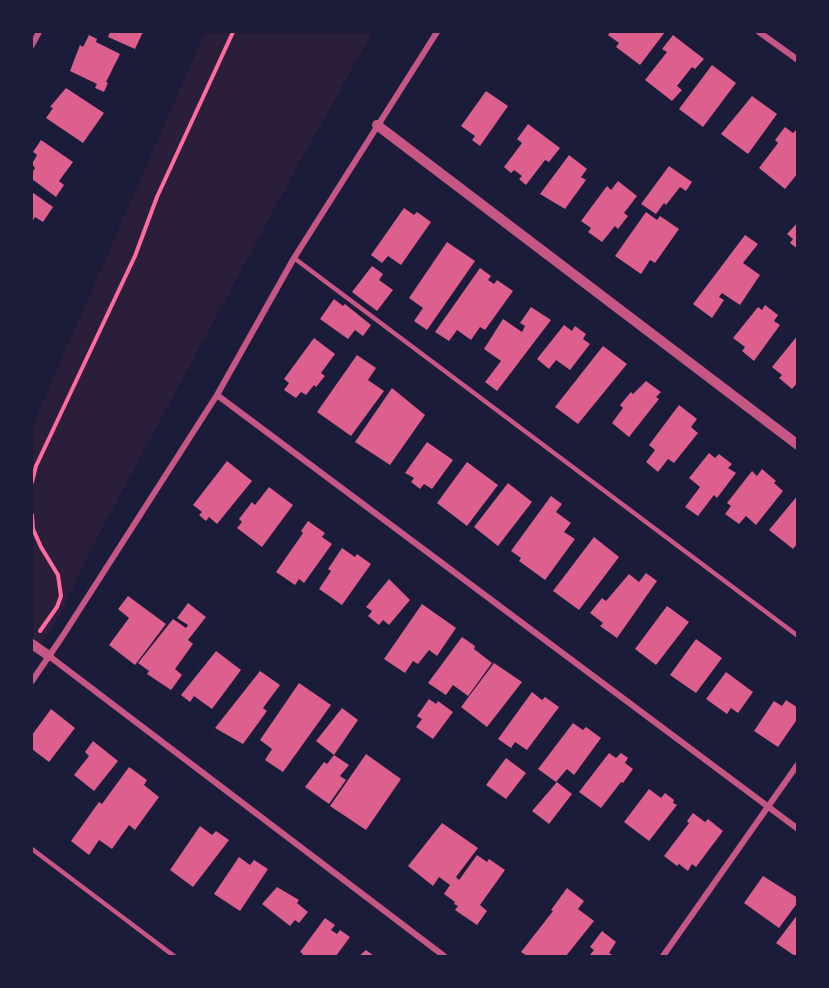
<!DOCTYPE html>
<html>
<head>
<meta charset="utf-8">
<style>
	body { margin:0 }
	#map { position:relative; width:829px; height:988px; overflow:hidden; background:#1b1b3a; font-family:"Varela Round",sans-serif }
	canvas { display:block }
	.frame { position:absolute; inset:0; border:33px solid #1b1b3a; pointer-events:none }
</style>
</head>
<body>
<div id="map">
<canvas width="829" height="988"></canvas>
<div class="frame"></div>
</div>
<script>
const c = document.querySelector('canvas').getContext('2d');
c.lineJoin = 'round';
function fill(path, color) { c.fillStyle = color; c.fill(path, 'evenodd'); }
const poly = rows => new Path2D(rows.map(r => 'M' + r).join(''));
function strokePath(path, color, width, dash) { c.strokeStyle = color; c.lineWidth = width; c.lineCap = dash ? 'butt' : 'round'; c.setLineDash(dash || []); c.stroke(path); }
fill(poly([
	[205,32,373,32,304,154,92,547,62,611,32,660,32,427]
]), '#2a1e3b');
fill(poly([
	[110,32,143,32,135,49,108,37],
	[610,32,665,32,640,65,616,47,619,43,608,35],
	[89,35,97,39,96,42,120,54,106,82,108,83,104,92,95,88,97,84,70,71,80,45,83,47],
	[673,35,704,59,695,69,692,67,677,86,682,90,672,101,645,80,667,52,662,49],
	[712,65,736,83,703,127,679,109],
	[66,88,104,113,83,143,46,118,53,108,50,107],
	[486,91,508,106,480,146,472,140,475,136,461,126],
	[752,96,777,114,748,154,721,134],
	[528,124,560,148,549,162,545,160,526,185,519,179,522,176,514,170,511,173,504,167,522,143,517,139],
	[785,127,793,133,798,128,798,173,785,189,759,168,778,143,775,140],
	[41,140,73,162,59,181,64,185,56,197,32,179,32,173,35,168,32,164,37,155,33,152],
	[569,155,587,169,581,177,586,180,565,209,540,194],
	[669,166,692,182,686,191,680,187,666,205,664,203,656,214,641,204],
	[618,181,637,196,624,213,628,216,618,229,615,226,602,242,588,232,591,228,581,221,607,186,611,190],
	[32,192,53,207,43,222,35,217,32,222],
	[404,208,414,215,417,212,431,222,401,265,388,256,382,263,371,255],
	[646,212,657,220,660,216,679,229,655,263,650,260,641,274,615,256],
	[798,222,798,249,790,243,793,239,787,234],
	[745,235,758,244,743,263,760,275,740,305,722,293,719,297,724,300,712,318,693,304],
	[447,242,475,261,427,330,414,321,423,308,409,298],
	[372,266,383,274,379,280,393,290,377,311,352,292],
	[480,268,491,276,488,280,494,284,497,280,513,291,485,330,480,327,471,340,457,330,449,341,435,332],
	[334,299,343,306,345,304,371,325,363,336,355,330,348,339,320,319],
	[765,305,778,315,774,321,780,325,754,361,742,351,745,347,733,338,758,307,762,310],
	[531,307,551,320,497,391,485,382,501,361,484,349,503,319,522,332,525,326,520,323],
	[564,325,572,331,575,326,586,334,583,339,590,344,570,370,556,360,549,369,537,359],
	[798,335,798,382,792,389,779,378,782,375,772,367],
	[314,338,335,354,321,373,325,376,316,387,314,385,306,395,301,392,296,398,284,390,289,383,284,379],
	[603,346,627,364,578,424,555,407],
	[357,355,376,368,368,380,384,391,351,436,317,412],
	[646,381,661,392,656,397,659,399,629,437,612,423,623,408,620,405,631,392,633,394],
	[392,388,425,415,390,465,355,442],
	[679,405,697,419,691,427,698,433,674,463,668,459,658,472,646,462,655,450,649,445],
	[427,442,453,460,432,489,424,484,420,489,411,482,414,478,405,473],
	[709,453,715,458,719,454,732,464,728,468,736,473,717,498,714,495,698,516,685,507,700,487,689,478],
	[227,461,252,481,217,524,209,517,206,521,199,515,202,512,193,505],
	[467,462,498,485,467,526,437,503],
	[762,469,776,481,774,483,783,491,756,525,746,516,739,524,725,514,731,506,727,503,752,471,757,476],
	[508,483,532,502,498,546,474,527],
	[269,487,293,505,262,547,237,528,242,522,239,519,252,502,255,505],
	[798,495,798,543,793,549,769,530],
	[551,496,562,504,556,512,571,523,564,532,575,539,545,580,519,561,521,558,511,551],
	[308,521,325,533,322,537,332,544,304,583,299,579,295,585,276,572,303,533,301,531],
	[594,537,619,557,579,610,553,591],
	[342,548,355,557,357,554,371,564,342,605,319,589,331,571,328,569],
	[646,573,657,581,617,638,600,626,603,623,590,613,602,598,606,601,629,574,639,582],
	[389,579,410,600,389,625,383,620,379,625,368,616,372,611,366,607],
	[128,596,166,624,135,665,109,645,129,618,118,609],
	[188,603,206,617,188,640,193,644,175,669,182,675,171,690,147,674,149,671,138,663,173,619,186,628,188,625,177,618],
	[422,604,456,628,437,656,429,650,418,664,413,661,405,673,384,659],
	[667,606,689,622,656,665,635,649],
	[462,637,475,646,474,649,492,663,468,696,453,685,446,695,428,683],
	[696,639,722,658,696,693,670,675],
	[216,651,241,670,212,709,194,696,190,702,181,695],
	[494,663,522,682,487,727,461,707],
	[260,671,280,685,263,708,267,711,243,744,215,728],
	[726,672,753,692,738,713,731,708,727,714,706,699],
	[299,683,331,705,283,772,265,760,272,749,260,740],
	[532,692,542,700,545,697,559,707,527,750,515,742,511,748,498,739],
	[429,699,436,704,438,701,453,712,433,739,416,727,422,719,417,716],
	[786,700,798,708,798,718,778,747,754,731,774,701,782,706],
	[342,708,358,720,334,755,316,741],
	[51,709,75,728,49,762,32,749,32,735],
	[573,723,583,730,586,727,601,738,574,775,567,769,556,782,538,769],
	[93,741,118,761,94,791,74,775,89,756,85,752],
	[609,753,616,758,621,753,628,758,625,763,633,769,623,783,621,782,601,808,579,792],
	[366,754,401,779,366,830,330,806],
	[334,755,349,765,340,776,346,780,329,804,305,787,324,762,327,764],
	[506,758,526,773,506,799,486,785],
	[129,767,147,780,144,785,159,797,135,830,129,825,112,849,99,840,89,855,71,841,99,802,102,804],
	[557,782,572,794,549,824,532,811],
	[649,789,661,798,665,793,674,800,673,803,677,805,649,841,624,822],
	[693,813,705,822,708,819,723,831,696,867,692,864,688,871,679,864,677,866,664,856,689,823,687,821],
	[442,823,478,848,456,877,459,880,477,855,487,862,489,859,505,870,480,905,487,911,477,925,455,910,458,906,454,904,455,902,444,894,450,885,439,877,433,886,408,866],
	[200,826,212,835,216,831,229,840,193,887,170,870],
	[239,857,250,865,254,860,268,869,240,911,214,894],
	[763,876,798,898,798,902,779,928,744,903],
	[277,887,299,900,297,903,308,912,299,923,295,920,290,926,262,904],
	[567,888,584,901,578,909,594,921,566,956,527,956,521,952,553,911,551,910],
	[798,914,798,956,795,956,776,943],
	[325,918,335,925,331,930,337,934,340,930,350,937,336,956,301,956,303,954,300,952],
	[602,931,616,942,609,953,614,956,589,956,594,950,590,947],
	[366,950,374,956,359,956]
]), '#dd5f8e');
strokePath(poly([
	[32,482,36,466,135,256,157,197,233,32],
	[32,515,33,529,41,547,58,575,61,596,57,607,40,631]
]), '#ff6b9d', 4);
strokePath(poly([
	[294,258,798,636],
	[32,849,174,956]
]), '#c65784', 4.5);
strokePath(poly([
	[759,32,798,60],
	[32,45,39,32],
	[217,395,798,829],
	[49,656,444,956],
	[32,681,62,637,217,395,294,258,437,32],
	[663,956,798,764]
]), '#c65784', 6);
strokePath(poly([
	[377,125,798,445],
	[32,644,49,656]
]), '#c65784', 10);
</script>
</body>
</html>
